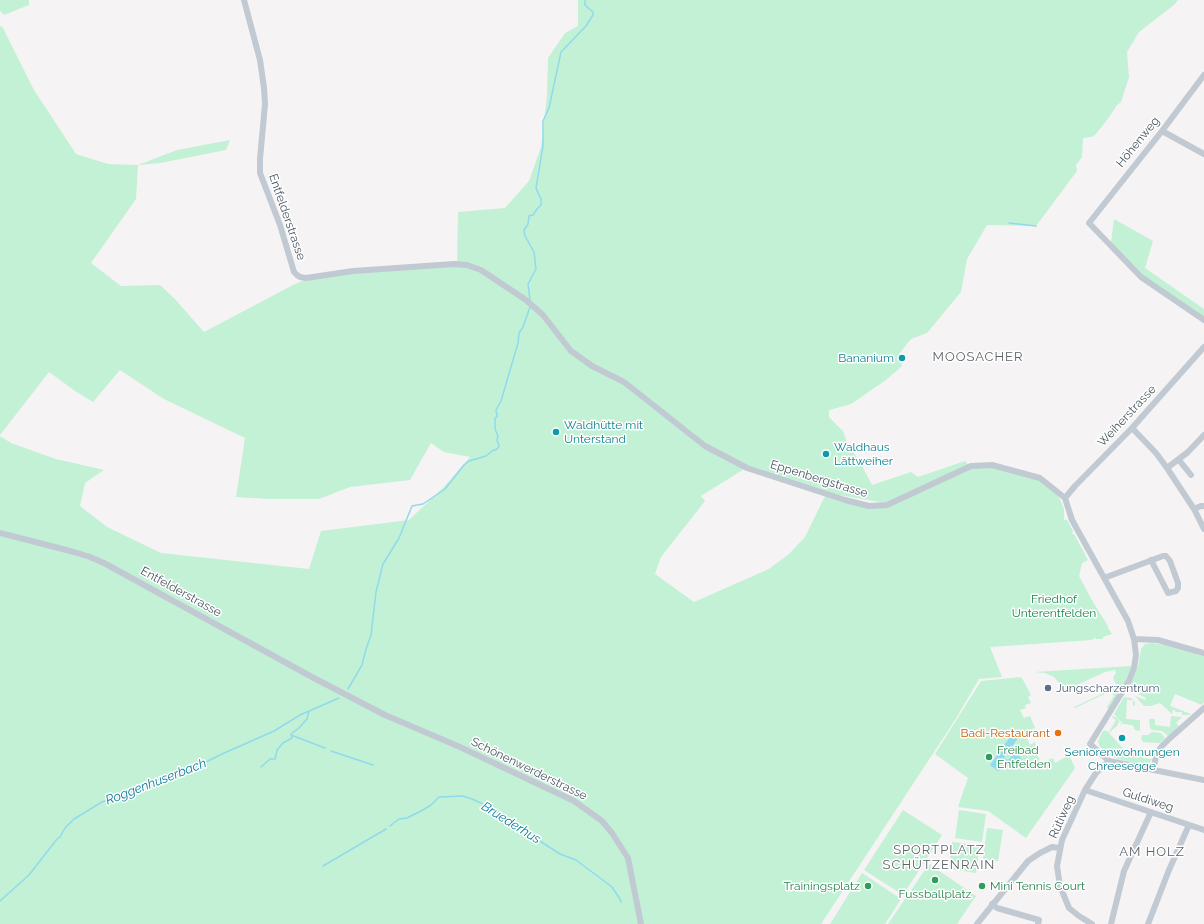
<!DOCTYPE html>
<html>
<head>
<meta charset="utf-8">
<style>
	body { margin:0 }
	canvas { display:block; background:#f5f3f3 }
</style>
</head>
<body>
<canvas width="1204" height="924"></canvas>
<script>
const c = document.querySelector('canvas').getContext('2d');
c.lineJoin = 'round';
function fill(path, color) { c.fillStyle = color; c.fill(path, 'evenodd'); }
const poly = rows => new Path2D(rows.map(r => 'M' + r).join(''));
function strokePath(path, color, width, dash) { c.strokeStyle = color; c.lineWidth = width; c.lineCap = dash ? 'butt' : 'round'; c.setLineDash(dash || []); c.stroke(path); }
function write(font, color, halo, rows, align = 'center') {
  c.font = font + ' Raleway,sans-serif'; c.lineWidth = 3; c.setLineDash([]); c.textBaseline = 'middle'; c.strokeStyle = halo; c.fillStyle = color; for (const [text, x, y, turn = 0] of rows) {
    c.save(); c.translate(x, y); c.rotate((+turn || 0) * Math.PI / 180); c.textAlign = isNaN(turn) ? turn : align; if (halo) c.strokeText(text, 0, 0); c.fillText(text, 0, 0); c.restore();
  }
}
fill(poly([
	[0,0,29,0,29,5,4,15,0,11],
	[578,0,1178,0,1174,5,1139,32,1127,52,1129,77,1121,102,1117,105,1107,120,1095,135,1091,137,1083,138,1082,157,1076,165,1077,171,1036,226,987,225,967,259,961,292,927,333,911,339,899,354,902,366,886,380,851,404,829,410,829,417,843,431,848,446,859,460,872,485,911,472,918,477,965,461,969,466,892,504,833,494,887,508,976,465,992,465,1040,478,1056,490,1064,509,1064,520,1067,520,1073,531,1072,534,1074,534,1088,560,1082,563,1079,576,1093,602,1108,626,1108,629,1109,629,1112,634,1103,637,1103,639,1096,639,1096,638,1093,639,1092,640,990,647,1002,677,979,679,955,720,821,924,0,924,0,436,11,443,56,459,104,470,85,483,80,506,107,527,161,553,309,569,321,531,409,520,443,488,470,457,444,452,431,443,410,480,350,487,319,499,269,499,236,497,245,438,164,399,120,370,93,402,75,391,49,372,0,435,0,27,2,26,34,90,76,154,108,164,138,165,177,150,230,140,226,150,160,163,138,165,136,199,91,263,121,286,160,285,174,298,204,332,293,285,302,281,347,274,457,266,458,212,505,208,529,181,541,147,547,96,548,58,565,33,578,26],
	[749,466,827,492,805,537,789,554,769,569,694,602,655,574,661,557,705,501,701,496],
	[1114,219,1153,241,1145,268,1204,309,1204,318,1144,277,1111,243],
	[1152,643,1165,645,1204,656,1204,702,1202,705,1175,694,1170,706,1191,714,1190,715,1182,715,1182,712,1175,712,1175,710,1173,710,1172,714,1160,703,1151,706,1144,706,1135,696,1145,700,1146,698,1129,689,1138,666,1141,649,1145,644],
	[1132,666,1125,683,1109,710,1107,707,1114,696,1111,691,1075,708,1074,707,1117,687,1113,677,1116,673,1115,670,1105,672,1064,691,1061,685,1054,677,1045,673,1034,672],
	[1020,677,1022,678,1031,695,1028,697,1031,703,1025,705,1026,708,1020,710,1024,718,1030,716,1035,728,1025,733,1030,745,1035,742,1037,748,1035,749,1041,763,1053,758,1055,763,1069,755,1075,768,1026,838,988,811,958,807,968,778,935,754,981,681],
	[1124,697,1131,698,1135,702,1135,705,1133,706,1133,700,1127,700,1126,719,1140,720,1140,730,1138,731,1134,729,1134,727,1132,725,1123,724,1114,714],
	[1112,716,1117,718,1121,724,1120,726,1120,723,1118,722,1118,725,1109,733,1127,753,1141,754,1143,755,1143,758,1152,759,1149,764,1144,765,1117,759,1110,755,1100,747,1098,742,1100,736,1104,730,1109,732,1116,720,1112,717],
	[1171,716,1182,717,1176,723,1179,726,1168,736,1162,731,1152,730,1150,728,1149,719,1155,719,1155,725,1170,727],
	[1152,732,1161,733,1165,738,1160,743,1143,742,1141,739,1142,735,1148,735],
	[903,810,942,835,903,895,864,870],
	[959,810,986,814,982,842,955,838],
	[987,828,1003,830,998,861,983,859],
	[952,842,980,845,976,873,949,869],
	[929,864,976,896,957,924,888,924],
	[862,873,901,899,885,924,830,924]
]), '#c3f1d5');
fill(poly([
	[1012,734,1018,738,1004,758,1007,760,1011,758,1010,757,1018,753,1022,760,998,771,990,765]
]), '#90daee');
strokePath(poly([
	[1009,223,1036,226],
	[530,300,528,284,536,269,534,252,525,236,524,230,528,224,529,216,533,215,537,209,541,205,541,199,536,188,543,146,543,121,549,108,561,52,586,26,593,15,593,12,585,5,585,0],
	[348,689,362,665,366,649,371,635,376,592,383,564,399,538,412,506,423,504,445,489,464,465,469,461,486,456,492,451,497,449,499,446,497,440,498,436,495,429,495,419,497,416,496,410,501,401,518,343,519,333,523,327,530,307],
	[291,735,325,748],
	[331,751,373,765],
	[261,767,270,759,275,759,277,750,283,743,292,738,291,734,299,728,307,719,309,711],
	[390,826,399,819,407,818,421,811,431,805,439,797,463,796,472,799,492,808,505,816,521,829,560,854,576,860,612,887,620,899,621,902],
	[323,866,386,829],
	[0,901,29,875,57,839,60,837,65,828,74,819,102,802,157,780,173,777,192,769,222,754,274,731,300,715,339,698]
]), '#90daee', 1.5);
strokePath(poly([
	[244,0,260,60,264,88,265,104,260,159,260,173,280,225,294,272,297,275,300,277,306,278,353,271,454,264,467,265,481,270,526,300,543,315,571,351,592,366,624,382,705,446,747,468,845,500,869,506,887,505,971,466,992,465,1040,478,1065,498,1072,520,1128,621,1134,639,1136,655,1134,668,1129,681,1090,744,1109,761,1204,780],
	[1204,75,1162,131,1089,223,1141,277,1204,320],
	[1162,131,1204,154],
	[1132,428,1156,453,1167,468,1194,509,1204,529],
	[1179,460,1191,475],
	[1167,468,1188,452,1204,435],
	[1065,498,1075,486,1132,428,1204,347],
	[1194,509,1201,506,1204,506],
	[0,533,74,552,90,557,104,563,312,677,385,715,460,747,574,801,602,821,612,833,628,858,641,924],
	[1104,578,1163,556,1166,556,1170,561,1178,583,1178,588,1176,591,1168,593,1151,560],
	[1134,639,1158,640,1204,653],
	[1153,770,1157,753,1162,746,1169,739,1204,708],
	[1085,790,1204,830],
	[992,904,997,908,1039,920,1038,924],
	[977,924,1028,861,1040,853,1052,847,1060,848],
	[1092,924,1079,916,1069,908,1060,886,1057,866,1062,840,1085,790,1096,773,1109,761],
	[1111,924,1124,871,1151,812],
	[1148,924,1169,870,1189,825]
]), '#c1cad2', 6);
for (const [x, y, r, color] of [
	[902,358,4,"#0f9aa8"],
	[556,432,4,"#0f9aa8"],
	[826,454,4,"#0f9aa8"],
	[1048,688,4,"#5c6f8a"],
	[1058,733,4,"#e8710a"],
	[1122,738,4,"#0f9aa8"],
	[989,757,4,"#2e9e5b"],
	[935,880,4,"#2e9e5b"],
	[868,886,4,"#2e9e5b"],
	[982,886,4,"#2e9e5b"]
]) { const dot = new Path2D(); dot.arc(x, y, r, 0, 2 * Math.PI); c.fillStyle = color; c.fill(dot); strokePath(dot, '#fff', 1.5); }
write('12px', '#4a5661', '#fff', [
	["Höhenweg",1138,142,-51],
	["Entfelderstrasse",287,217,71],
	["Weiherstrasse",1127,416,-47],
	["Eppenbergstrasse",819,479,17],
	["Entfelderstrasse",181,592,29],
	["Schönenwerderstrasse",529,769,26],
	["Guldiweg",1148,800,18],
	["Rütiweg",1062,817,-66]
]);
write('12px', '#0d838f', '#fff', [
	["Bananium",894,358,"right"],
	["Waldhütte mit",564,425],
	["Unterstand",564,439],
	["Waldhaus",834,447],
	["Lättweiher",834,461],
	["Seniorenwohnungen",1122,752,"center"],
	["Chreesegge",1122,766,"center"]
], 'left');
write('12px', '#17864f', '#fff', [
	["Friedhof",1054,599],
	["Unterentfelden",1054,613]
]);
write('12px', '#4e5e75', '#fff', [
	["Jungscharzentrum",1056,688]
], 'left');
write('12px', '#c56008', '#fff', [
	["Badi-Restaurant",1050,733]
], 'right');
write('12px', '#27864d', '#fff', [
	["Freibad",997,750],
	["Entfelden",997,764],
	["Trainingsplatz",860,886,"right"],
	["Mini Tennis Court",990,886],
	["Fussballplatz",935,894,"center"]
], 'left');
c.letterSpacing = '1px';
write('13px', '#5f6368', '#fff', [
	["MOOSACHER",978,357],
	["SPORTPLATZ",939,850],
	["SCHÜTZENRAIN",939,865],
	["AM HOLZ",1152,852]
]);
c.letterSpacing = '0px';
write('italic 13px', '#0c7c9b', '#fff', [
	["Roggenhuserbach",156,782,-21],
	["Bruederhus",511,823,32]
]);
</script>
</body>
</html>
